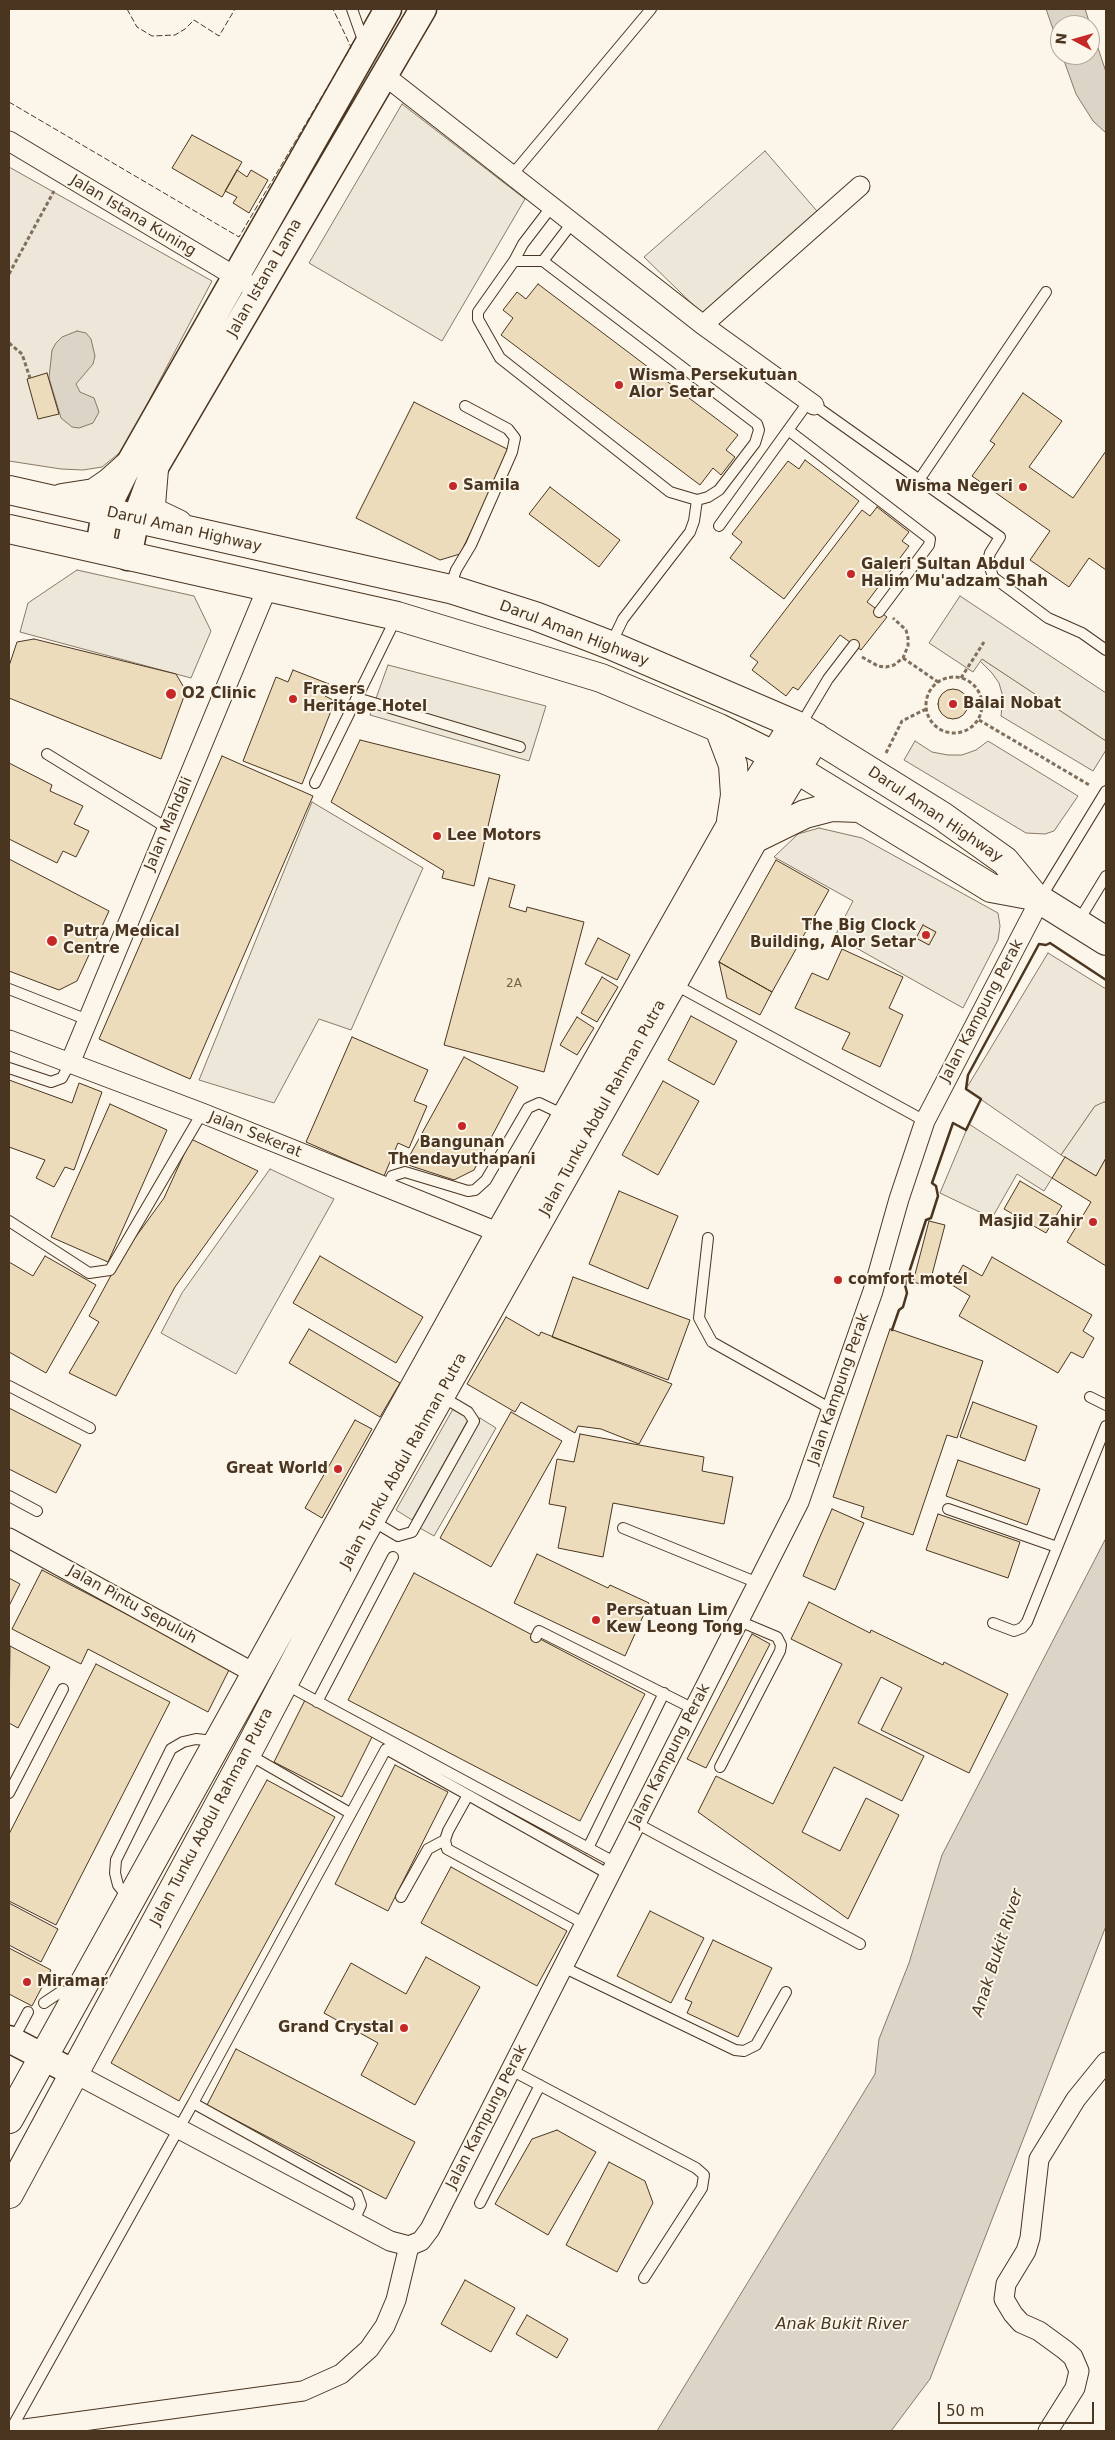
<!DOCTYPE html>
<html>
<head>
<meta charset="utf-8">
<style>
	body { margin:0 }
	#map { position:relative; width:1115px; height:2440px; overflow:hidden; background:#fbf6e9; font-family:"DejaVu Sans",sans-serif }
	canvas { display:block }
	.frame { position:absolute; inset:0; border:10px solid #4a3520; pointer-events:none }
	.north { position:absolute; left:1050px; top:15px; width:50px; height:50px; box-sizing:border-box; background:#fbf6e9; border:1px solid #b4a999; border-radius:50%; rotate:276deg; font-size:14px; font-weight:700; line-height:20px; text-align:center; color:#4a3520 }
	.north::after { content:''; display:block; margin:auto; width:18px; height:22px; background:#c62828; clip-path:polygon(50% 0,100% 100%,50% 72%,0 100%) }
	.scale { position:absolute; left:938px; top:2402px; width:156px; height:22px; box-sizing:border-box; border:2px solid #4a3520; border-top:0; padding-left:6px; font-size:15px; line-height:18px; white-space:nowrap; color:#4a3520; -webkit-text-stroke:4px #fbf6e9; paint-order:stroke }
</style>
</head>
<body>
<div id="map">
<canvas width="1115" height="2440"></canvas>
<div class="frame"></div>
<div class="north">N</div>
<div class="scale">50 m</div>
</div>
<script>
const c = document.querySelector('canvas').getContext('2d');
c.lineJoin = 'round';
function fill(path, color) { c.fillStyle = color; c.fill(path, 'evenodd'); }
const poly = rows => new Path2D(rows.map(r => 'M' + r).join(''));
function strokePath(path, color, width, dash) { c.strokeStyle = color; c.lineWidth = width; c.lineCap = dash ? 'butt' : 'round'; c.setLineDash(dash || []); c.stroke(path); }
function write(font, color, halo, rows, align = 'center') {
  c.font = font + ' "DejaVu Sans",sans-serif'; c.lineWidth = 4; c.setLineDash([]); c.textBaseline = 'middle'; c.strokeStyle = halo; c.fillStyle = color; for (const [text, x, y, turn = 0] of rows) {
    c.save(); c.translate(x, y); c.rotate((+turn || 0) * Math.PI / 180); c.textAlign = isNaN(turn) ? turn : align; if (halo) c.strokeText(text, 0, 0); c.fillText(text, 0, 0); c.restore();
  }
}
const green = poly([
	[9,167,212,281,123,450,102,467,83,470,61,469,9,461,9,167],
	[982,659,1106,741,1106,750,1093,771,1001,716,1003,697,999,683,992,673,980,661,982,659],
	[915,741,932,752,948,755,962,755,976,750,988,741,1078,796,1054,831,1045,834,1026,833,904,760,915,741],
	[819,828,862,838,998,913,1000,926,998,940,963,1008,835,936,853,901,774,857,798,834,819,828],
	[1048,953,1106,989,1106,1103,1095,1106,1061,1155,966,1089,1048,953]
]);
fill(green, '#ede6d9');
strokePath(green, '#887966', 1);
const parking = poly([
	[402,104,525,199,442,341,309,263,402,104],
	[765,151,829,225,715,326,644,257,765,151],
	[77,570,194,596,211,631,191,678,20,632,28,603,77,570],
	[960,596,1106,693,1106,741,982,659,973,672,929,643,960,596],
	[388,665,546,706,529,761,370,715,388,665],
	[312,802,423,868,351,1030,319,1019,274,1103,199,1080,312,802],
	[1104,1102,1106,1103,1106,1158,1096,1176,1061,1155,1095,1106,1104,1102],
	[969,1124,1052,1178,1044,1191,1017,1174,992,1218,940,1193,969,1124],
	[270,1169,334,1199,236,1374,161,1333,182,1293,270,1169],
	[453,1409,469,1418,412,1520,396,1510,453,1409],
	[480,1418,496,1428,434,1536,418,1527,480,1418]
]);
fill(parking, '#ede7d9');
strokePath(parking, '#887966', 1);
const water = poly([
	[1046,9,1085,9,1106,72,1106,133,1093,121,1076,94,1062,55,1090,55,1090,25,1060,25,1060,49,1046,9],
	[77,331,86,333,91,339,95,356,93,364,76,384,80,392,94,398,99,412,93,423,79,428,72,427,61,418,49,378,52,350,56,343,62,337,77,331],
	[1106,1538,1106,1926,930,2379,891,2431,657,2431,875,2074,879,2039,909,1963,942,1855,1106,1538]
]);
fill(water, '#dcd4c6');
strokePath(water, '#887966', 1);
const building = poly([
	[192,135,242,162,222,197,172,168,192,135],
	[237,170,247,177,251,170,268,180,249,213,233,203,237,197,225,191,237,170],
	[538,284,738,435,726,450,735,457,721,475,713,468,700,485,501,335,513,318,503,310,517,292,526,299,538,284],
	[47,373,59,414,38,419,27,379,47,373],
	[1023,393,1062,421,1029,467,1073,498,1106,451,1106,570,1089,558,1069,587,1030,560,1050,531,972,476,995,444,990,441,1023,393],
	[414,402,511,451,460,554,440,560,356,518,414,402],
	[805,460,859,501,784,599,730,558,742,542,732,534,788,461,799,469,805,460],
	[550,487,620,540,599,567,529,514,550,487],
	[877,507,909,532,902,541,909,546,867,602,887,617,861,650,840,635,798,690,793,687,786,696,752,670,758,662,750,656,862,510,870,516,877,507],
	[34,639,176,674,186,691,161,759,9,698,9,666,17,642,34,639],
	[293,670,329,684,325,696,335,701,302,784,243,761,276,677,288,682,293,670],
	'938 704a15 15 0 1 1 30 0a15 15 0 1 1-30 0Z',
	[360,740,500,775,474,886,442,878,444,871,331,802,360,740],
	[222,756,313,796,190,1079,99,1039,222,756],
	[9,763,52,785,50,791,83,806,74,824,89,831,76,857,63,851,57,863,9,839,9,763],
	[9,859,109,911,77,981,59,990,9,971,9,859],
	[776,860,829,890,772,992,719,962,776,860],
	[489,878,515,885,509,907,526,912,527,907,584,922,544,1072,444,1045,489,878],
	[923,925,936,932,929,945,916,938,923,925],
	[598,938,630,955,617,980,585,964,598,938],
	[842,949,903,977,889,1008,903,1015,880,1067,842,1049,850,1033,795,1008,812,973,828,980,842,949],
	[719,962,772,992,760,1015,727,998,719,962],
	[602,977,618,987,597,1022,581,1013,602,977],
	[691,1016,737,1041,714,1085,668,1060,691,1016],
	[577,1017,594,1028,577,1055,560,1045,577,1017],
	[352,1037,428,1070,414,1101,427,1106,409,1148,398,1143,384,1176,306,1142,352,1037],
	[464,1057,518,1087,474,1170,454,1180,405,1164,464,1057],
	[9,1080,72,1103,79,1083,102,1092,74,1170,65,1167,54,1187,36,1178,45,1160,9,1147,9,1080],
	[663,1081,699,1101,658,1175,622,1155,663,1081],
	[110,1104,167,1130,108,1262,51,1237,110,1104],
	[191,1139,258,1171,175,1287,116,1396,69,1373,99,1322,89,1316,121,1257,164,1198,191,1139],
	[1065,1157,1096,1176,1106,1158,1106,1266,1067,1242,1091,1202,1052,1178,1065,1157],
	[1020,1181,1062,1206,1046,1233,1004,1209,1020,1181],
	[619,1191,678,1216,648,1289,589,1264,619,1191],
	[929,1221,945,1225,929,1286,913,1282,929,1221],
	[45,1256,96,1285,46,1373,9,1352,9,1262,33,1276,45,1256],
	[320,1256,423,1317,396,1363,293,1303,320,1256],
	[992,1257,1092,1315,1083,1331,1094,1338,1083,1358,1071,1352,1058,1373,959,1316,970,1296,952,1285,963,1265,982,1276,992,1257],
	[573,1277,690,1320,668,1380,552,1337,573,1277],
	[506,1317,539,1336,541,1332,672,1384,639,1444,601,1429,578,1426,575,1433,521,1402,515,1412,467,1384,506,1317],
	[309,1329,400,1383,380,1417,289,1363,309,1329],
	[890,1329,983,1361,957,1438,947,1435,913,1535,861,1517,864,1507,833,1497,890,1329],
	[973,1402,1037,1426,1025,1461,960,1437,973,1402],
	[9,1408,81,1445,56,1493,9,1469,9,1408],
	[511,1412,562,1441,491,1567,440,1538,511,1412],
	[355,1420,372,1429,322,1518,305,1508,355,1420],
	[580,1434,704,1457,702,1471,733,1477,724,1524,613,1503,603,1557,558,1548,566,1507,549,1504,557,1459,574,1462,580,1434],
	[958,1460,1040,1489,1027,1525,946,1496,958,1460],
	[832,1509,864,1523,835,1590,803,1576,832,1509],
	[938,1514,1020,1542,1008,1578,926,1550,938,1514],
	[537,1554,608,1588,610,1585,649,1603,625,1656,514,1603,537,1554],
	[42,1570,230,1668,208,1712,88,1649,81,1664,12,1629,42,1570],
	[414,1573,645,1694,580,1821,348,1700,414,1573],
	[9,1578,20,1584,9,1606,9,1578],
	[809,1602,870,1633,871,1630,943,1665,944,1662,1008,1694,969,1773,881,1730,902,1688,881,1677,858,1723,924,1756,902,1801,834,1767,802,1832,840,1851,866,1798,899,1815,848,1919,698,1812,716,1776,773,1804,842,1664,791,1639,809,1602],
	[752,1634,770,1644,706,1768,687,1759,752,1634],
	[10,1646,50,1667,18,1728,9,1723,10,1646],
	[96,1664,170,1702,56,1925,9,1901,9,1834,96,1664],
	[305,1700,373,1735,342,1797,274,1762,305,1700],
	[395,1765,448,1792,388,1911,335,1884,395,1765],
	[267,1780,335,1817,179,2101,111,2063,267,1780],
	[451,1867,567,1931,537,1986,421,1923,451,1867],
	[9,1903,58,1929,41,1962,9,1945,9,1903],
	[650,1911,704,1938,671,2003,617,1976,650,1911],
	[713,1940,772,1968,738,2037,687,2013,692,2002,685,1999,713,1940],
	[9,1948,51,1970,32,2006,9,1994,9,1948],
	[426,1957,480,1987,415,2105,361,2075,378,2043,324,2013,351,1963,406,1994,426,1957],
	[236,2049,415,2142,386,2199,207,2105,236,2049],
	[557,2130,596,2152,548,2235,495,2204,532,2139,557,2130],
	[609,2162,645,2181,653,2203,617,2272,566,2245,609,2162],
	[465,2280,515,2308,491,2352,441,2324,465,2280],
	[527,2315,568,2339,557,2358,516,2334,527,2315]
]);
fill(building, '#ecdcbc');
strokePath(building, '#4a3520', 1);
const lane = poly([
	[352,9,364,43],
	[512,175,651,9],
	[514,261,543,261,757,424,759,430,755,443,719,490,708,497,697,500,670,492,500,358,478,319,478,312,514,261],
	[514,261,523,244,552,206],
	[543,261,572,223],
	[814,405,1000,537,990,553,988,561,993,577,1048,618,1082,633,1106,650],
	[788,430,930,539,929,545,879,612],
	[919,480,1046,292],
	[719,526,809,401],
	[450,588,456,570,471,545,512,452,515,438,508,429,465,406],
	[611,644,623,619,690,532,694,521,697,500],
	[357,698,520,747],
	[800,726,828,679,854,645],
	[47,754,167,828],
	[315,783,396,618],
	[1040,899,1106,791],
	[1078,922,1106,876],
	[674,984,925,1121],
	[9,989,88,1020],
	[9,1068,51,1082,62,1078,70,1063],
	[387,1188,392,1176,405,1172,468,1191,475,1190,486,1180,528,1108,539,1103,566,1116],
	[9,1221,89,1273,110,1270,202,1113],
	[708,1238,699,1318,712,1342,833,1410],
	[9,1386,90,1428],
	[1090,1397,1106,1405],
	[9,1496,37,1511],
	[948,1509,1057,1547],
	[371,1520,398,1536,412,1532,421,1516,474,1421,468,1412,441,1396],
	[623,1528,758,1583],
	[993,1623,1014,1631,1022,1628,1027,1622,1106,1426],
	[536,1637,539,1631,694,1709],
	[285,1684,616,1863],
	[317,1702,393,1557],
	[248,1754,350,1813],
	[720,1767,780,1651,781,1645,777,1637,739,1621],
	[9,1793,63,1689],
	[636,1823,860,1944],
	[588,1848,664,1693],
	[132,1896,122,1890,118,1885,115,1873,116,1860,171,1749,183,1742,196,1739,205,1740,215,1746],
	[401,1897,428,1849,445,1840],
	[585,1924,447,1849,445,1840,448,1831,468,1795,610,1875],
	[563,1967,735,2050,744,2051,756,2045,786,1992],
	[44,2003,62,1991,76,1997],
	[13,2040,28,2012],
	[511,2070,696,2168,704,2175,702,2188,644,2278],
	[193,2103,386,1749,468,1795],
	[480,2203,540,2085],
	[10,2431,193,2103,357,2194,361,2205,354,2221]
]);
const street = poly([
	[384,75,703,325,814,405],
	[9,141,246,283],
	[703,325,860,186],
	[9,1040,202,1113,500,1233],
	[70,1063,268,586],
	[9,1538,254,1673],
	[74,2073,390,2241,409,2246,421,2241,430,2229,799,1502,873,1291,899,1199,925,1121,1040,900],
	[10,2431,303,2391,341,2374,369,2349,385,2326,396,2300,409,2246],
	[1048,2431,1075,2388,1079,2371,1073,2357,1065,2350,1039,2331,1021,2323,1013,2314,1004,2299,1006,2284,1026,2251,1030,2238,1039,2159,1076,2099,1106,2062]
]);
const secondary = poly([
	[99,548,105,512,128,466,388,9],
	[128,557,136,518,154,469,423,9],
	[9,2039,74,2073]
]);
const primary = poly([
	[154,469,151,505,155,513,178,524],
	[9,490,450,589,535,616,610,645,794,724,942,816,1005,861,1034,896,1106,941],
	[62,498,94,493,110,482,128,466],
	[9,529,397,616,601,678,719,728,775,756,991,888,1034,896],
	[719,728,733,765,735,795,731,821],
	[754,839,805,814,832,807,859,808],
	[9,2119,500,1233,731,825,794,724],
	[9,2194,247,1753,359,1540,754,839,816,737]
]);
strokePath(lane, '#4a3520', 12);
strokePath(street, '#4a3520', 21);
strokePath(secondary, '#4a3520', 29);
strokePath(primary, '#4a3520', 30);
strokePath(poly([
	[9,274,54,191],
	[9,343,22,354,30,378],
	[862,657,878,666,886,667,894,665,903,658,908,646,908,638,906,630,893,618],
	[903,658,938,682],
	'926 705a28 28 0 1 1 56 0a28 28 0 1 1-56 0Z',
	[961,678,984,642],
	[979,720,1091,786],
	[886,753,902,721,926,709]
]), '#7f6f5c', 3, [4, 2.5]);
strokePath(lane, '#fbf6e9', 10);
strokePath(street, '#fbf6e9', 19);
strokePath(secondary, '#fbf6e9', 26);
strokePath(primary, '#fbf6e9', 28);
strokePath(poly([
	[127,9,137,27,152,36,175,35,185,29,194,20,219,36,235,9],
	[9,102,239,237,351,47,333,9]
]), '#4a3520', 1, [6, 2.5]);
strokePath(poly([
	[892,1330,899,1310,903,1307,907,1293,905,1285,926,1220,931,1218,938,1196,936,1186,932,1183,953,1123,966,1130,981,1099,966,1089,968,1075,1039,944,1046,945,1050,943,1106,980]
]), '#4a3520', 2.5);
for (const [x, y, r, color] of [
	[619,385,5,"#c62828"],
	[453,486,5,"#c62828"],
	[1023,487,5,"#c62828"],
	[851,574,5,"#c62828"],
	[171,694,6,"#c62828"],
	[293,699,5,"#c62828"],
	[953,704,5,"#c62828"],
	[437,836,5,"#c62828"],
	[926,935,5,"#c62828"],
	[52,941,6,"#c62828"],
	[462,1126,5,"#c62828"],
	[1093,1222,5,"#c62828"],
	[838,1280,5,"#c62828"],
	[338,1469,5,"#c62828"],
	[596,1620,5,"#c62828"],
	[27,1982,5,"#c62828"],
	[404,2028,5,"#c62828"]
]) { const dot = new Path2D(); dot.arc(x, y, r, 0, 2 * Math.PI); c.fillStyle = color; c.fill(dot); strokePath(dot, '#fbf6e9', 2); }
write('12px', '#725f47', null, [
	["2A",514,984]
]);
write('15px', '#4a3520', '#fbf6e9', [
	["Jalan Istana Kuning",133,216,31],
	["Jalan Istana Lama",265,278,-60],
	["Darul Aman Highway",184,530,13],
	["Darul Aman Highway",574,634,21],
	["Darul Aman Highway",935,815,34],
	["Jalan Mahdali",169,824,-67],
	["Jalan Kampung Perak",982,1011,-62],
	["Jalan Tunku Abdul Rahman Putra",603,1108,-61],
	["Jalan Sekerat",255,1135,22],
	["Jalan Kampung Perak",839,1389,-71],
	["Jalan Tunku Abdul Rahman Putra",404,1461,-61],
	["Jalan Pintu Sepuluh",132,1605,29],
	["Jalan Kampung Perak",670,1756,-63],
	["Jalan Tunku Abdul Rahman Putra",212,1817,-62],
	["Jalan Kampung Perak",487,2117,-63]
]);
write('bold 15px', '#4a3520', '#fbf6e9', [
	["Wisma Persekutuan",629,376],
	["Alor Setar",629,393],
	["Samila",463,486],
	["Wisma Negeri",1013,487,"right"],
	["Galeri Sultan Abdul",861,565],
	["Halim Mu'adzam Shah",861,582],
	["Frasers",303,690],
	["Heritage Hotel",303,707],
	["O2 Clinic",182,694],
	["Balai Nobat",963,704],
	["Lee Motors",447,836],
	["The Big Clock",916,926,"right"],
	["Building, Alor Setar",916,943,"right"],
	["Putra Medical",63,932],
	["Centre",63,949],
	["Bangunan",462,1143,"center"],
	["Thendayuthapani",462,1160,"center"],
	["Masjid Zahir",1083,1222,"right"],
	["comfort motel",848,1280],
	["Great World",328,1469,"right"],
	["Persatuan Lim",606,1611],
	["Kew Leong Tong",606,1628],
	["Miramar",37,1982],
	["Grand Crystal",394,2028,"right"]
], 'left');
write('italic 16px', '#4a3520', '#fbf6e9', [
	["Anak Bukit River",998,1953,-72],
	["Anak Bukit River",842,2325]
]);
</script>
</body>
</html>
